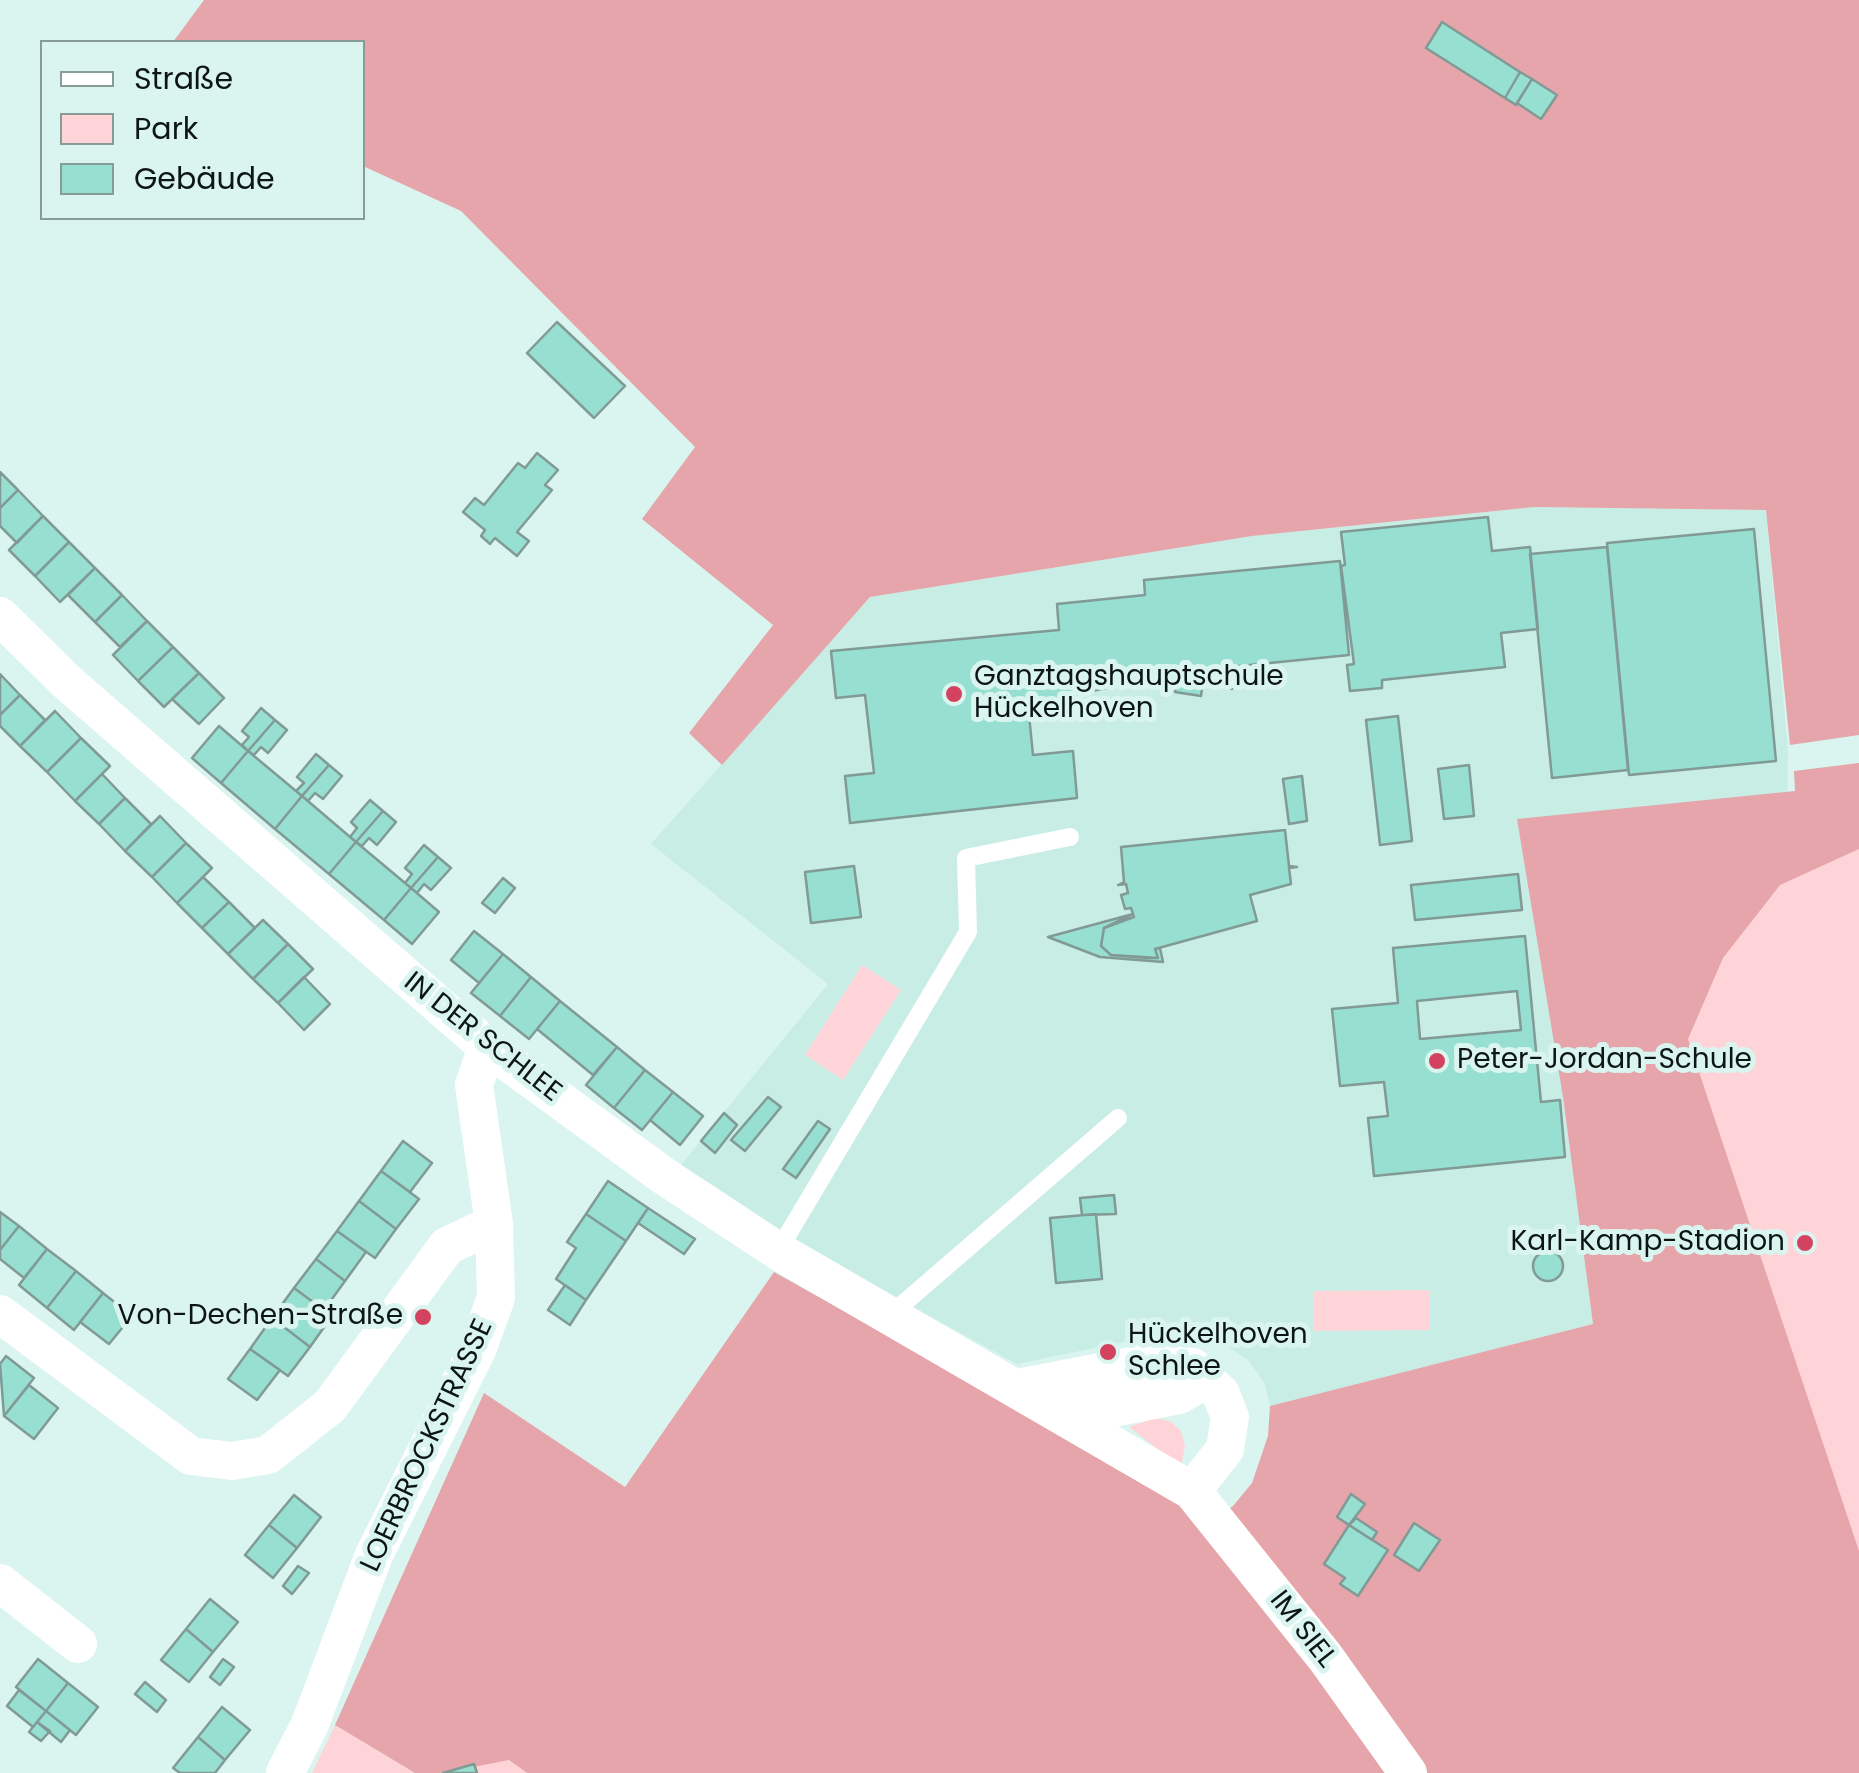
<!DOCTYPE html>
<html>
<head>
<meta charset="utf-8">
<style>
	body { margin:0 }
	#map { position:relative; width:1859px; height:1773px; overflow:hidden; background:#daf5ef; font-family:Poppins,sans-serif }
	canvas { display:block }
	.legend { position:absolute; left:40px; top:40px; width:325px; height:180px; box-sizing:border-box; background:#daf5ef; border:2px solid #889c97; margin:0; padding:12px 18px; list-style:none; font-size:30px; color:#0d1614 }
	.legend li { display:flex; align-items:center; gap:20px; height:50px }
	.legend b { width:50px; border:2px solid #889c97 }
</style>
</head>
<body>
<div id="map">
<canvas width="1859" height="1773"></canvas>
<ul class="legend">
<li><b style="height:12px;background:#fff"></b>Straße</li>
<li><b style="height:28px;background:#ffd4d8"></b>Park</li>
<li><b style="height:28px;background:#96dfd1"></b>Gebäude</li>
</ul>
</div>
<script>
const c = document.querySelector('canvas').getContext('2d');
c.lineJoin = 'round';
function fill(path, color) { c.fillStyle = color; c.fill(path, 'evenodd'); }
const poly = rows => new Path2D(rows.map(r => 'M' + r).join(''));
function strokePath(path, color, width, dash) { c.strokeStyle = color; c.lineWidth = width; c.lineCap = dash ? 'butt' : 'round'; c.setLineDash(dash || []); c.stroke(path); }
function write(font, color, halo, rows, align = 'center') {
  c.font = font + ' Poppins,sans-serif'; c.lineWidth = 10; c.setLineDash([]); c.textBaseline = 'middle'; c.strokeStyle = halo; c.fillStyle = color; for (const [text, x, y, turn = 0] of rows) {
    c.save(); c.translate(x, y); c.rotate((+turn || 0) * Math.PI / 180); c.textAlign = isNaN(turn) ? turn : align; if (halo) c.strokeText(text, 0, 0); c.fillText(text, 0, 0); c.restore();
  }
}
fill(poly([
	[1534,507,1766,510,1788,750,1787,807,1563,1097,1593,1324,1270,1406,1265,1384,1249,1361,1217,1339,1188,1334,1157,1335,1017,1364,795,1242,677,1170,828,984,651,844,870,597,1252,536]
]), '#c8ede5');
fill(poly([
	[1859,843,1859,1570,1642,916],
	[862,965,901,990,843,1080,805,1055],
	[1430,1290,1430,1330,1314,1331,1314,1291],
	[1155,1418,1170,1421,1181,1431,1185,1446,1181,1467,1129,1427],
	[335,1725,415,1773,312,1773],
	[509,1760,527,1773,443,1773,474,1764]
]), '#ffd4d8');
fill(poly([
	[204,0,1859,0,1859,735,1790,745,1766,510,1534,507,1252,536,870,597,722,765,689,733,773,625,642,519,695,447,461,211,363,166,362,42,173,42],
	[1859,763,1859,849,1780,885,1723,958,1688,1039,1859,1551,1859,1773,527,1773,509,1760,443,1773,415,1773,335,1725,484,1393,625,1487,774,1272,1101,1455,1179,1503,1206,1526,1233,1506,1252,1483,1268,1436,1270,1406,1593,1324,1563,1097,1517,819,1795,791,1794,771]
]), '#e5a5aa');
const building = poly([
	[1442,22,1520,72,1505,98,1426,48,1442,22],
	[1520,72,1532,79,1516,105,1505,98,1520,72],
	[1532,79,1557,95,1541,119,1517,103,1532,79],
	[557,322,625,386,594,418,527,353,557,322],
	[537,453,558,470,545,485,552,490,517,532,529,541,517,556,495,538,490,544,481,536,485,530,463,512,475,498,484,505,518,463,525,468,537,453],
	[0,472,18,490,0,508,0,472],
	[18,490,43,516,17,543,0,526,0,508,18,490],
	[43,516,69,542,35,576,9,550,43,516],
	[1488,517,1492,551,1530,547,1538,629,1501,633,1505,667,1382,680,1382,688,1350,691,1347,665,1354,664,1341,566,1345,565,1341,532,1488,517],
	[1754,529,1776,761,1629,775,1607,543,1754,529],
	[69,542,95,568,60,602,35,576,69,542],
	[1607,547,1628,770,1552,778,1530,554,1607,547],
	[1340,561,1349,655,1230,667,1232,689,1203,682,1201,696,1175,692,1177,680,1138,681,1028,705,1033,755,1073,751,1077,798,850,823,845,776,874,773,865,695,836,698,831,651,1059,630,1057,604,1145,595,1144,580,1340,561],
	[95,568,122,595,95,622,68,595,95,568],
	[122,595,147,621,120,647,95,622,122,595],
	[147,621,173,647,138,681,113,655,147,621],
	[173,647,199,673,164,707,138,681,173,647],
	[199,673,224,698,199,724,172,699,199,673],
	[0,674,20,695,0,715,0,674],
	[20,695,45,720,20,746,0,726,0,715,20,695],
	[261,708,275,720,248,751,242,745,249,737,242,731,261,708],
	[55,711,81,738,47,772,20,746,55,711],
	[1398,716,1412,841,1380,845,1366,720,1398,716],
	[275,720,287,730,268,753,261,747,254,755,248,751,275,720],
	[219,726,248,751,221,783,192,758,219,726],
	[81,738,110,766,75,801,47,772,81,738],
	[248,751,302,796,275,829,221,783,248,751],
	[316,754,329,765,302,796,296,791,304,783,297,777,316,754],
	[329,765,342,776,323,799,315,793,308,801,302,796,329,765],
	[1469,765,1474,816,1444,819,1438,769,1469,765],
	[102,774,125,798,99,824,75,801,102,774],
	[1302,776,1307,821,1289,824,1283,779,1302,776],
	[302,796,356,842,329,874,275,829,302,796],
	[125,798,151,824,125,851,99,824,125,798],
	[370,800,383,811,356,842,350,837,357,828,351,822,370,800],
	[383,811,396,822,377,845,369,838,362,846,356,842,383,811],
	[160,816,186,843,152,877,125,851,160,816],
	[1285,830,1289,866,1297,867,1289,868,1291,884,1250,895,1257,921,1155,949,1158,958,1111,955,1101,946,1104,928,1134,917,1131,908,1125,909,1121,895,1128,893,1126,884,1118,885,1124,882,1121,847,1285,830],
	[356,842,411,888,384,920,329,874,356,842],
	[186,843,212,868,177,903,152,877,186,843],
	[424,845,438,857,411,888,405,883,412,874,405,868,424,845],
	[438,857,451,868,431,890,424,884,417,893,411,888,438,857],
	[854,866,861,917,811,923,805,872,854,866],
	[1518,874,1522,910,1415,920,1411,885,1518,874],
	[203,877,229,902,202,928,177,903,203,877],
	[503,878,515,888,495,913,482,903,503,878],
	[411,888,439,912,412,944,384,920,411,888],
	[229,902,255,928,228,954,202,928,229,902],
	[1133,914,1104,928,1101,946,1111,955,1148,958,1158,958,1155,949,1160,948,1163,962,1100,957,1048,937,1133,914],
	[263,920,288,944,253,979,228,954,263,920],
	[474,931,503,954,479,983,451,960,474,931],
	[1525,936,1541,1102,1560,1100,1565,1157,1374,1176,1368,1118,1388,1116,1384,1082,1340,1086,1332,1009,1398,1003,1393,948,1525,936],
	[1517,991,1521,1030,1420,1039,1417,1001,1517,991],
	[288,944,313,969,278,1003,253,979,288,944],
	[503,954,531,977,500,1016,471,993,503,954],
	[304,977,330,1004,304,1030,278,1003,304,977],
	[531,977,560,1001,529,1039,500,1016,531,977],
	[560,1001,617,1047,593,1075,537,1029,560,1001],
	[617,1047,645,1070,614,1108,586,1085,617,1047],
	[645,1070,673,1092,642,1130,614,1108,645,1070],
	[673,1092,703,1116,680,1145,650,1120,673,1092],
	[768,1097,781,1107,745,1151,731,1140,768,1097],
	[724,1113,737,1125,715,1153,701,1141,724,1113],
	[818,1121,830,1129,796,1178,783,1169,818,1121],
	[403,1141,432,1163,410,1192,381,1171,403,1141],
	[381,1171,419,1199,396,1229,359,1201,381,1171],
	[608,1181,648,1208,626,1241,586,1214,608,1181],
	[1114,1195,1116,1214,1082,1215,1080,1198,1114,1195],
	[359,1201,396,1229,375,1258,337,1231,359,1201],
	[648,1208,695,1239,684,1254,638,1223,648,1208],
	[0,1212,19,1226,0,1250,0,1212],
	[586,1214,626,1241,586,1300,556,1279,576,1248,567,1242,586,1214],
	[1096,1214,1102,1279,1056,1283,1050,1218,1096,1214],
	[19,1226,47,1249,24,1278,0,1259,0,1250,19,1226],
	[337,1231,366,1252,345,1281,316,1259,337,1231],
	[47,1249,76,1271,47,1308,19,1285,47,1249],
	'1533 1266a15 15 0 1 1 30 0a15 15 0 1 1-30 0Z',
	[316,1259,345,1281,324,1310,294,1288,316,1259],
	[76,1271,103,1293,74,1330,47,1308,76,1271],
	[565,1285,586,1300,570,1325,548,1310,565,1285],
	[294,1288,332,1316,310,1347,272,1318,294,1288],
	[103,1293,132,1316,109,1344,80,1322,103,1293],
	[272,1318,310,1347,288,1376,250,1349,272,1318],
	[250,1349,280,1370,257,1400,228,1379,250,1349],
	[6,1356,34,1378,4,1416,0,1364,6,1356],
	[29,1385,58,1408,34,1439,4,1416,29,1385],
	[1351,1494,1365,1504,1349,1525,1337,1517,1351,1494],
	[294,1495,321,1517,297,1548,269,1525,294,1495],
	[1356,1518,1377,1532,1372,1540,1349,1525,1356,1518],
	[1414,1523,1440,1540,1419,1571,1394,1555,1414,1523],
	[269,1525,297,1548,273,1578,245,1555,269,1525],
	[1349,1525,1388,1550,1358,1596,1340,1584,1345,1578,1324,1564,1349,1525],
	[298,1566,309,1573,292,1594,283,1586,298,1566],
	[210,1599,238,1622,213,1652,186,1629,210,1599],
	[186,1629,213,1652,189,1682,161,1660,186,1629],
	[38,1659,68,1683,46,1711,16,1687,38,1659],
	[223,1659,234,1667,220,1685,210,1677,223,1659],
	[145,1682,166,1700,157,1712,135,1694,145,1682],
	[68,1683,98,1707,76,1735,46,1711,68,1683],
	[19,1690,46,1711,33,1727,7,1706,19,1690],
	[222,1707,250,1730,225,1760,198,1737,222,1707],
	[46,1711,70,1730,61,1742,37,1722,46,1711],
	[37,1722,50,1731,41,1741,29,1732,37,1722],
	[198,1737,225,1760,215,1773,180,1773,173,1768,198,1737],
	[474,1764,477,1773,443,1773,474,1764]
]);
fill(building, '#96dfd1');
strokePath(building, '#819a95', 2.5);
strokePath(poly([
	[778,1251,968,932,966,858,1070,837],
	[889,1316,1118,1118]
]), '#fff', 18);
strokePath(poly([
	[0,616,67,682,487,1047,664,1176,778,1251,1192,1491,1325,1657,1408,1773],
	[0,1314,191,1456,232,1461,268,1455,330,1406,447,1246,494,1224],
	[1018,1388,1168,1359,1193,1367,1221,1394,1230,1417,1225,1449,1192,1491],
	[1067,1417,1179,1395,1207,1379],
	[0,1583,78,1644],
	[285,1773,310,1724,374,1555,477,1350,496,1298,494,1224,474,1085,487,1047]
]), '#fff', 38);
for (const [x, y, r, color] of [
	[954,694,10,"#d3435f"],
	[1437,1061,10,"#d3435f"],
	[1805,1243,10,"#d3435f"],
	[423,1317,10,"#d3435f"],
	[1108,1352,10,"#d3435f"]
]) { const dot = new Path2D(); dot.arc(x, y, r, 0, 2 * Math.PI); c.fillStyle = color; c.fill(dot); strokePath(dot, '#daf5ef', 4); }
write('28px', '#0d1614', '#daf5ef', [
	["Ganztagshauptschule",974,678],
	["Hückelhoven",974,710],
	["Peter-Jordan-Schule",1457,1061],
	["Karl-Kamp-Stadion",1785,1243,"right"],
	["Von-Dechen-Straße",403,1317,"right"],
	["Hückelhoven",1128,1336],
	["Schlee",1128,1368]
], 'left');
write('28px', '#0d1614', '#daf5ef', [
	["IN DER SCHLEE",482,1038,38],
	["LOERBROCKSTRASSE",428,1446,-65],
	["IM SIEL",1302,1630,52]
]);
</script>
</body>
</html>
